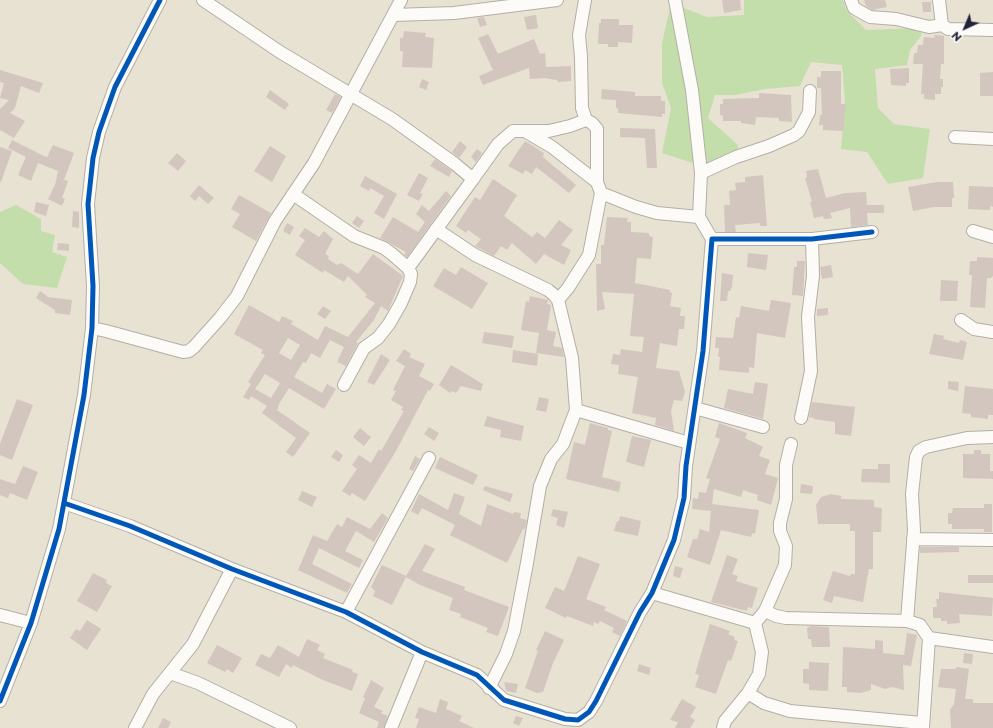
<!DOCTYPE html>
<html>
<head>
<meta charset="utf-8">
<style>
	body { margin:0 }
	#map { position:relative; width:993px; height:728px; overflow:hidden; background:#e8e2d2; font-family:"Playpen Sans",sans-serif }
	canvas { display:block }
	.north { position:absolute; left:945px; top:8px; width:40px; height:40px; -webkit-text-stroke:3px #fdfcf7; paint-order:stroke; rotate:224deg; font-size:11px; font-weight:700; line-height:16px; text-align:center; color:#22223b }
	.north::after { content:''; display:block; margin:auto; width:14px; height:18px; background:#22223b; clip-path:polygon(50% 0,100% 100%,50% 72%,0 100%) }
</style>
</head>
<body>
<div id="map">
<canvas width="993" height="728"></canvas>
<div class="north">N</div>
</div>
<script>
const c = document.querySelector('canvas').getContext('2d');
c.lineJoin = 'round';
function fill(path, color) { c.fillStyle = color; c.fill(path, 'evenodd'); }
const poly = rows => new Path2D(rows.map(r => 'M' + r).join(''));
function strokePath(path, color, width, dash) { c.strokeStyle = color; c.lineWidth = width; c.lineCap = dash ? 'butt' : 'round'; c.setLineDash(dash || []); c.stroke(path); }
fill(poly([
	[744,0,843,0,847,11,866,30,921,28,921,36,910,50,907,65,875,69,878,108,894,124,930,129,923,178,888,184,867,152,841,149,845,99,842,65,811,62,800,86,765,89,735,95,715,95,708,118,738,145,738,153,718,163,696,164,662,153,671,108,662,83,662,43,671,3,707,17,744,15],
	[16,205,41,219,41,231,55,235,52,252,67,257,57,288,23,284,0,263,0,212]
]), '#c3deab');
fill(poly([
	[722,0,740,0,741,10,724,13],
	[864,0,885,0,887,7,872,10,866,6],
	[922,2,931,2,931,12,923,12],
	[536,15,538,28,527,30,524,17],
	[484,17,487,25,480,27,477,18],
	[601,19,619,19,619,25,633,25,632,43,618,42,618,47,608,47,608,44,598,44,599,23,601,23],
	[404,31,426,33,425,37,434,38,432,68,402,67,403,51,400,51,400,38,403,38],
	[488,34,498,54,534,39,540,54,545,53,546,67,571,66,571,81,558,82,557,80,544,78,530,79,529,68,483,85,479,76,493,70,478,38],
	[935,35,944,36,944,64,941,64,940,79,943,79,943,87,941,87,941,94,935,94,935,100,924,99,924,94,921,94,923,64,913,64,914,53,917,53,918,45,923,45,924,37,934,38],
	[909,68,909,83,906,83,906,86,891,85,890,69],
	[0,70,43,83,39,93,21,86,15,108,10,113,25,121,14,138,0,130,0,109,9,100,0,98,4,83,0,82],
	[821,71,841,71,841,104,846,104,843,131,823,130,823,125,819,125,820,115,822,115,821,88,817,88,817,77,821,77],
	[993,72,993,96,980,96,980,73],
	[422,79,429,82,426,90,419,87],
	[602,89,635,92,635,96,661,96,661,101,665,101,665,114,662,114,662,117,618,113,618,108,616,108,616,100,601,99],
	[270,90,289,104,285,110,266,97],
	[759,93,791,95,792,122,779,121,779,118,756,117,755,125,741,123,741,121,723,121,723,116,720,115,720,104,723,104,723,99,759,98],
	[335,94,341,97,332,113,326,110],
	[620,128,655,129,657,168,647,168,645,138,620,137],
	[12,140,44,156,47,157,53,145,74,153,64,180,68,181,62,198,65,199,62,206,48,199,55,185,58,171,38,163,31,181,18,175,26,157,8,148],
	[460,141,467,147,459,158,452,152],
	[525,141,544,153,543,157,576,185,569,193,536,167,532,174,525,170,523,174,508,166],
	[270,146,286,156,272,182,254,171],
	[0,147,12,151,1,182,0,182],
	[477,149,482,153,476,162,471,157],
	[177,153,186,161,178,171,168,163],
	[435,159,452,171,449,177,430,166],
	[818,169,826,198,845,193,866,192,867,205,884,205,884,213,867,213,868,225,851,227,850,208,830,213,832,218,824,219,823,216,814,218,810,202,812,202,805,178,807,177,806,171],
	[419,173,428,178,420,193,423,194,419,201,407,195],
	[763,175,767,226,760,226,760,223,735,225,736,232,725,232,724,205,730,205,729,191,736,190,735,183,745,182,745,177],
	[365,176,397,194,384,219,374,213,384,196,370,188,369,191,360,186],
	[493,179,517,195,504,216,532,237,537,232,545,238,559,220,573,230,561,245,571,250,564,265,544,254,536,264,512,243,507,250,501,246,494,256,475,246,481,239,468,230,466,233,456,226,475,197,480,200],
	[937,182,953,182,954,198,952,198,952,207,934,207,913,211,908,187],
	[199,185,214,198,208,204,199,196,195,201,190,196],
	[969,186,993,187,993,207,990,206,990,210,968,209],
	[446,191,451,196,407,257,404,255,406,252,380,238,393,217,418,232,425,222,416,214,422,205,429,211],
	[239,195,271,213,256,241,232,227,240,214,231,209],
	[36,202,49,205,46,216,34,212],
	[73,211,79,212,79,228,72,227],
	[357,216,364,221,359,228,352,223],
	[607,217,628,218,627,222,631,222,631,232,649,233,649,236,653,237,651,259,637,258,635,283,670,290,670,292,672,293,670,306,681,308,680,316,685,316,684,329,679,329,677,346,660,343,656,368,679,371,685,392,682,401,674,400,671,411,674,431,655,425,656,418,632,413,638,377,618,374,619,365,611,364,613,354,620,355,621,349,642,352,644,337,630,336,634,294,602,292,605,309,597,311,596,264,601,264,601,245,604,245],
	[287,223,294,227,290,235,283,231],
	[305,228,319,237,324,231,333,239,325,254,329,256,328,259,337,265,341,263,358,274,373,254,403,276,388,311,381,306,374,320,356,342,358,343,346,366,337,362,344,347,330,340,320,358,311,353,306,363,303,362,294,377,322,393,327,384,336,389,324,409,289,388,279,404,277,410,310,433,293,457,286,452,296,438,262,413,267,406,251,396,249,400,243,397,251,384,248,382,265,355,261,353,263,350,234,334,249,305,279,322,282,316,293,321,291,324,318,340,325,326,348,337,375,303,365,297,367,295,348,276,344,282,324,270,323,273,295,255,305,240,299,236],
	[288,338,300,345,291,360,279,353],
	[265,374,280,383,271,398,255,389],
	[58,243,69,244,69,251,57,250],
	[748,253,768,255,766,270,747,267],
	[977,257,993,258,993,276,991,278,987,278,985,308,970,307,972,275,969,275,970,261,977,261],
	[797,261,805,261,803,296,792,295,794,267,797,267],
	[831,265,833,277,822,279,820,267],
	[461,267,488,283,472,309,433,286,444,268,456,275],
	[722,273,733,275,732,287,730,291,728,291,727,301,720,301],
	[941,280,958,281,957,301,940,301],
	[40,291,48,297,72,300,70,315,55,313,55,310,36,298],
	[530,296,548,300,547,304,551,305,547,330,556,332,553,346,562,348,564,357,536,353,539,333,521,330,526,301,529,302],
	[771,300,791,303,785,338,757,333,754,368,749,367,749,373,719,370,720,357,718,357,719,348,715,348,716,337,733,338,736,317,739,318,741,306,769,311],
	[323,306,331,311,325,319,317,314],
	[828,308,828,315,817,316,817,309],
	[484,332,514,336,512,348,482,343],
	[934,334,944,336,943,339,959,343,960,340,967,342,963,360,929,354],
	[404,349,411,354,409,357,425,364,419,376,434,384,430,391,428,390,396,451,365,501,352,493,350,496,342,491,357,469,352,465,359,455,371,463,379,449,381,451,404,411,401,410,403,407,391,400,396,391,393,390,405,366,396,361],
	[513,350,538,354,537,366,512,362],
	[381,354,390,360,374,385,367,382],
	[451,365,483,384,481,391,461,386,456,393,452,391,450,393,439,385],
	[948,381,959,382,958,391,948,389],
	[755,382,768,384,763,419,724,408,728,389,753,394],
	[965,386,993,389,993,415,988,415,988,419,971,417,971,414,962,413],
	[539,397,549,399,546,412,536,410],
	[17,399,33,405,12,460,0,455,0,444],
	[812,402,855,407,851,436,835,434,835,422,814,419,814,418,809,417],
	[487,416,524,426,521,441,500,437,501,430,484,426],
	[590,423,608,428,608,430,612,431,602,477,621,482,619,492,566,479,574,442,585,445],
	[719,423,747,433,745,438,763,447,759,456,770,460,765,474,778,478,771,505,757,500,758,495,743,490,741,497,714,489,712,504,759,510,755,534,752,533,751,537,721,530,710,565,687,557,693,539,697,539,700,529,709,532,711,511,692,509,693,498,698,499,699,492,706,493,710,479,706,478,720,439,715,437],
	[429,427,439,433,434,441,424,434],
	[360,428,371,437,364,446,353,437],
	[632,436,651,440,644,467,626,462],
	[336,450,343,455,339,462,331,457],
	[974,450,981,450,981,454,990,454,990,471,993,471,993,479,963,478,963,454,974,454],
	[415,456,420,459,413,471,409,469],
	[440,457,478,475,473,485,435,468],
	[878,464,890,464,890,483,861,482,862,469,878,469],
	[23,466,38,472,27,500,10,493,8,498,0,495,0,479,15,484],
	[801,484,813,486,812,494,800,493],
	[485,486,513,494,510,502,483,490],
	[302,491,317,497,312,507,298,500],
	[454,493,465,497,459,514,481,526,487,504,513,514,514,512,521,513,520,518,527,520,525,529,523,529,507,563,450,535,455,525,422,508,418,515,411,511,419,494,448,510],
	[831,494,841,496,841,499,874,500,874,507,882,508,881,532,873,532,873,569,869,569,863,602,834,596,832,603,823,600,833,571,850,576,851,574,855,574,855,531,850,531,850,524,818,524,816,505,821,497],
	[984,504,992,504,992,532,984,532,984,529,952,529,952,524,948,524,948,513,952,513,953,508,984,508],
	[553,509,568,512,564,528,556,525,558,518,551,516],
	[382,513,388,518,374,542,356,531,345,551,363,560,359,568,319,548,312,564,352,584,347,593,298,570,313,535,327,541,337,524,342,527,347,517,370,529],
	[620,516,641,521,638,536,614,531,617,521,619,521],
	[425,544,435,549,422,571,465,587,464,590,509,607,498,636,486,632,488,628,460,617,461,614,449,610,453,598,420,585,406,577,392,605,373,596,375,591,371,587,382,565,406,576],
	[920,547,959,547,959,552,920,553],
	[727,555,738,559,732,574,738,576,736,581,758,588,752,608,748,607,747,611,711,602],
	[578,556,600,564,586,599,606,607,604,610,627,621,620,636,612,632,614,628,600,621,598,624,594,622,593,626,567,616,566,618,545,608,555,587,564,591],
	[675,566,683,568,680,578,673,576],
	[93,573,107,580,106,583,112,586,97,612,77,601],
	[968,575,993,575,993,583,968,583],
	[939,592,993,598,992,616,959,614,960,623,947,624,947,621,941,621,941,618,933,618,933,607,937,607,936,599,939,599],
	[87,620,101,629,87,650,70,638,76,629,80,631],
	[710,624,730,631,728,634,735,637,734,640,738,641,731,661,728,660,716,694,695,687,699,675,695,674],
	[811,626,829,627,830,647,812,647,811,639,808,639,807,628],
	[545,631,564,640,553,663,543,692,537,693,525,688,538,651,536,650],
	[907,633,917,635,911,666,903,665,904,690,892,687,885,689,871,684,871,690,861,693,847,692,847,687,842,687,843,647,875,649,875,640,883,641,883,653,904,655],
	[307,639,320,645,317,650,325,654,323,658,353,670,352,672,358,674,352,691,323,680,293,665,292,668,286,664,279,677,255,665,261,654,270,658,278,645,299,657],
	[217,645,242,658,233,673,227,669,225,672,207,663],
	[964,653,973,654,972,664,963,663],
	[809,662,829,663,828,691,809,690,809,684,803,683,803,669,809,669],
	[639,664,651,668,649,675,637,671],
	[957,667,969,669,965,699,973,699,973,703,993,703,993,728,951,728,950,710,954,704,956,689,938,687,941,669,955,669],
	[371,680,384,688,374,707,383,711,381,713,388,716,384,728,377,728,379,722,359,713,365,698,363,697],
	[504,682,518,684,516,693,506,691],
	[440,699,448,702,446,709,462,716,459,721,474,728,416,728,419,719,415,718,419,707,436,713],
	[682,699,696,707,690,717,695,720,690,728,675,728,678,722,670,720],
	[516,716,523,718,519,726,513,723],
	[163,718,171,722,168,728,158,728]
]), '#d3c6be');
const minor = poly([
	[203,0,280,52,392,119,455,164,473,179,408,268],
	[585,0,579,35,581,57,582,108,586,120],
	[675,0,692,90,701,173,699,217,712,239],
	[851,0,854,8,870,17,896,19,929,27,942,25],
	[939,0,942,25,948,29,993,30],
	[393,15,454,13,557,0],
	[525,131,552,147,597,182],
	[955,137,993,139],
	[701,173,736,157,769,146,794,135,799,131,809,112,810,91],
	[473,179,498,144,513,131,549,131,570,126,586,120,592,123,597,129,597,182,601,193,636,207,657,213,699,217],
	[293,194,354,236,384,248,392,254,408,268,411,274,410,282,401,303,389,324,378,338,364,348,344,385],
	[436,229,475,255,548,290,554,295,558,300,572,358,576,410,563,444,551,459,540,486,527,563,514,631,506,654,489,688],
	[973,231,993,237],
	[558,300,568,288,589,255,601,193],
	[961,320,974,329,993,332],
	[92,328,106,331,183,352,189,351,194,347,220,318,237,296,275,221,314,163,401,0],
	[695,408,763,427],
	[576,410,689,443],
	[801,418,811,371,808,317,813,276,812,239],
	[64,503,130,526,232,569,346,612,422,652,477,675,504,700,565,719,578,720,589,712,596,701,640,612,652,593,674,540,684,498,686,466,703,351,712,239,812,239,872,232],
	[913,539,993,540],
	[652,593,755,623],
	[765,611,776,616,786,618,907,621],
	[346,612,429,458],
	[0,615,31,623],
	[755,623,765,611,785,565,786,546,780,531,780,523,786,499,786,465,791,444],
	[929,638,993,647],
	[170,673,198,683,290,728],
	[748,693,764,703,790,711,922,723],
	[0,701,31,623,59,529,84,395,92,328,93,286,88,204,93,158,99,132,115,87,160,0],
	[135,728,153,694,193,644,232,569],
	[391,728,422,652],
	[723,728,725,721,748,693,759,674,762,652,755,623],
	[923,728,929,638,920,625,907,621,914,530,912,494,916,457,919,451,926,447,967,438,993,437]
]);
strokePath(minor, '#b3afa7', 14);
strokePath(minor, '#fcfbf8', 12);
strokePath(poly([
	[64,503,130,526,232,569,346,612,422,652,477,675,504,700,565,719,578,720,589,712,596,701,640,612,652,593,674,540,684,498,686,466,703,351,712,239,812,239,872,232],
	[0,701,31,623,59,529,84,395,92,328,93,286,88,204,93,158,99,132,115,87,160,0]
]), '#0057b8', 5);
</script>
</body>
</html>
